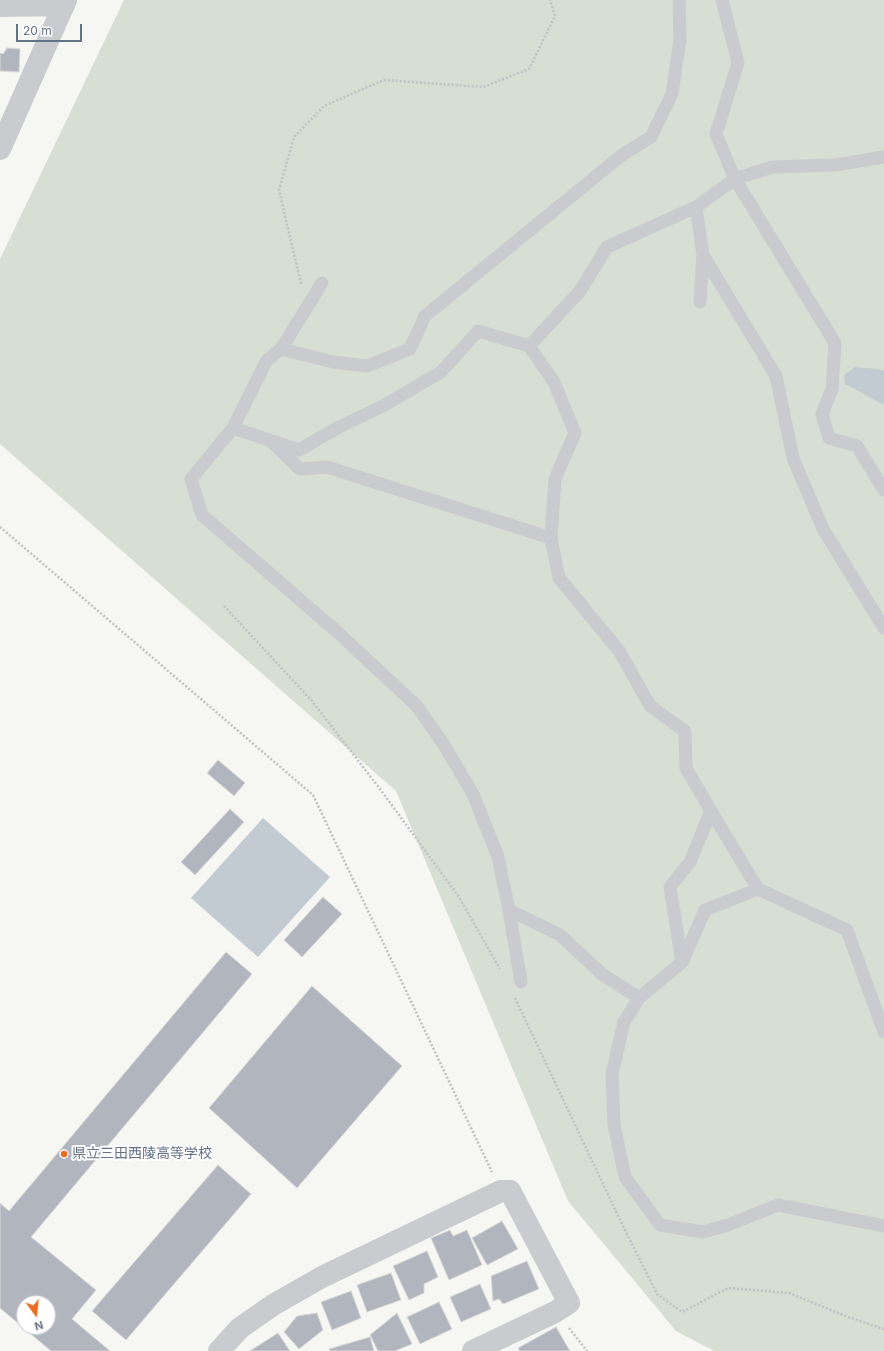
<!DOCTYPE html>
<html>
<head>
<meta charset="utf-8">
<style>
	body { margin:0 }
	#map { position:relative; width:884px; height:1351px; overflow:hidden; background:#f6f7f3; font-family:Inter,sans-serif }
	canvas { display:block }
	.north { position:absolute; left:16px; top:1295px; width:40px; height:40px; box-sizing:border-box; background:#fff; border:1px solid #c1c7cf; border-radius:50%; rotate:165deg; font-size:11px; font-weight:700; line-height:16px; text-align:center; color:#647286 }
	.north::after { content:''; display:block; margin:auto; width:14px; height:18px; background:#eb6c1f; clip-path:polygon(50% 0,100% 100%,50% 72%,0 100%) }
	.scale { position:absolute; left:16px; top:24px; width:66px; height:18px; box-sizing:border-box; border:2px solid #647286; border-top:0; padding-left:5px; font-size:12px; line-height:14px; white-space:nowrap; color:#647286; -webkit-text-stroke:3px #fff; paint-order:stroke }
</style>
</head>
<body>
<div id="map">
<canvas width="884" height="1351"></canvas>
<div class="north">N</div>
<div class="scale">20 m</div>
</div>
<script>
const c = document.querySelector('canvas').getContext('2d');
c.lineJoin = 'round';
function fill(path, color) { c.fillStyle = color; c.fill(path, 'evenodd'); }
const poly = rows => new Path2D(rows.map(r => 'M' + r).join(''));
function strokePath(path, color, width, dash) { c.strokeStyle = color; c.lineWidth = width; c.lineCap = dash ? 'butt' : 'round'; c.setLineDash(dash || []); c.stroke(path); }
function write(font, color, halo, rows, align = 'center') {
  c.font = font + ' Inter,"Noto Sans JP",sans-serif'; c.lineWidth = 4; c.setLineDash([]); c.textBaseline = 'middle'; c.strokeStyle = halo; c.fillStyle = color; for (const [text, x, y, turn = 0] of rows) {
    c.save(); c.translate(x, y); c.rotate((+turn || 0) * Math.PI / 180); c.textAlign = isNaN(turn) ? turn : align; if (halo) c.strokeText(text, 0, 0); c.fillText(text, 0, 0); c.restore();
  }
}
fill(poly([
	[124,0,884,0,884,1351,714,1351,676,1331,568,1201,396,791,0,444,0,259]
]), '#d7dfd4');
fill(poly([
	[855,367,879,369,884,371,884,405,845,384,844,375],
	[263,818,330,877,258,957,191,898]
]), '#c2cbd1');
const building = poly([
	[7,48,20,49,19,72,0,71,0,53,3,54,7,48],
	[218,760,245,783,234,796,207,773,218,760],
	[230,809,244,822,195,875,181,862,230,809],
	[323,897,342,914,302,957,284,940,323,897],
	[226,952,252,974,31,1237,96,1290,72,1319,110,1351,51,1351,0,1308,0,1203,9,1211,226,952],
	[24,1303,48,1303,48,1327,24,1327,24,1303],
	[312,986,402,1066,297,1188,209,1108,312,986],
	[218,1165,251,1194,126,1340,92,1311,218,1165],
	[502,1221,518,1249,487,1265,472,1238,502,1221],
	[450,1230,453,1236,467,1230,482,1265,449,1280,431,1238,450,1230],
	[427,1251,438,1277,424,1284,424,1293,409,1300,393,1266,427,1251],
	[527,1261,539,1289,503,1304,499,1299,493,1301,491,1276,527,1261],
	[391,1273,401,1300,367,1312,357,1285,391,1273],
	[480,1284,491,1309,461,1322,450,1297,480,1284],
	[351,1291,361,1318,332,1330,321,1302,351,1291],
	[439,1302,452,1329,420,1344,407,1317,439,1302],
	[317,1313,323,1330,299,1349,284,1332,297,1316,317,1313],
	[397,1313,412,1344,395,1351,378,1351,370,1335,397,1313],
	[556,1327,570,1351,520,1351,518,1348,556,1327],
	[278,1333,290,1351,250,1351,278,1333],
	[370,1337,374,1351,330,1351,329,1349,370,1337]
]);
fill(building, '#b1b6be');
strokePath(building, '#d8d8d6', 1);
strokePath(poly([
	[301,284,279,190,294,137,324,106,384,80,483,87,529,69,555,16,550,0],
	[0,527,313,795,492,1172],
	[224,606,312,701,380,789,459,897,500,969],
	[515,998,622,1224,657,1294,682,1312,728,1288,789,1293,848,1317,884,1329],
	[569,1328,587,1351]
]), '#c0c1c4', 2.5, [2, 2]);
strokePath(poly([
	[679,0,680,39,672,94,651,137,622,155,425,316,410,349,367,366,333,362,281,349,267,360,233,428,191,479,202,515,335,630,417,706,444,745,473,794,498,857,509,910,560,935,602,974,639,998,624,1022,612,1074,614,1125,625,1177,660,1225,703,1232,728,1225,778,1205,884,1226],
	[722,0,738,63,716,134,735,179,835,343,832,389,822,414,829,438,857,446,884,490],
	[696,207,703,255,776,376,793,458,823,529,884,628],
	[700,302,703,255],
	[529,346,580,291,607,247,696,207,735,179,772,167,835,165,884,157],
	[281,349,322,283],
	[233,428,299,450,339,427,383,406,441,372,478,331,529,346,554,382,575,433,555,479,551,538,559,578,620,652,650,706,685,731,686,768,711,811],
	[273,443,300,469,327,467,551,538],
	[509,910,521,982],
	[682,962,670,887,690,862,711,811,758,889],
	[639,998,682,962,705,910,758,889,847,930,884,1032]
]), '#c9cbcf', 13);
strokePath(poly([
	[0,6,64,5],
	[0,149,66,0],
	[219,1351,240,1328,273,1305,322,1277,501,1191,510,1191,569,1303,555,1312,473,1351]
]), '#c9cbcf', 22);
for (const [x, y, r, color] of [
	[64,1154,4,"#eb6c1f"]
]) { const dot = new Path2D(); dot.arc(x, y, r, 0, 2 * Math.PI); c.fillStyle = color; c.fill(dot); strokePath(dot, '#fff', 1.5); }
write('14px', '#647286', '#fff', [
	["県立三田西陵高等学校",72,1154]
], 'left');
</script>
</body>
</html>
